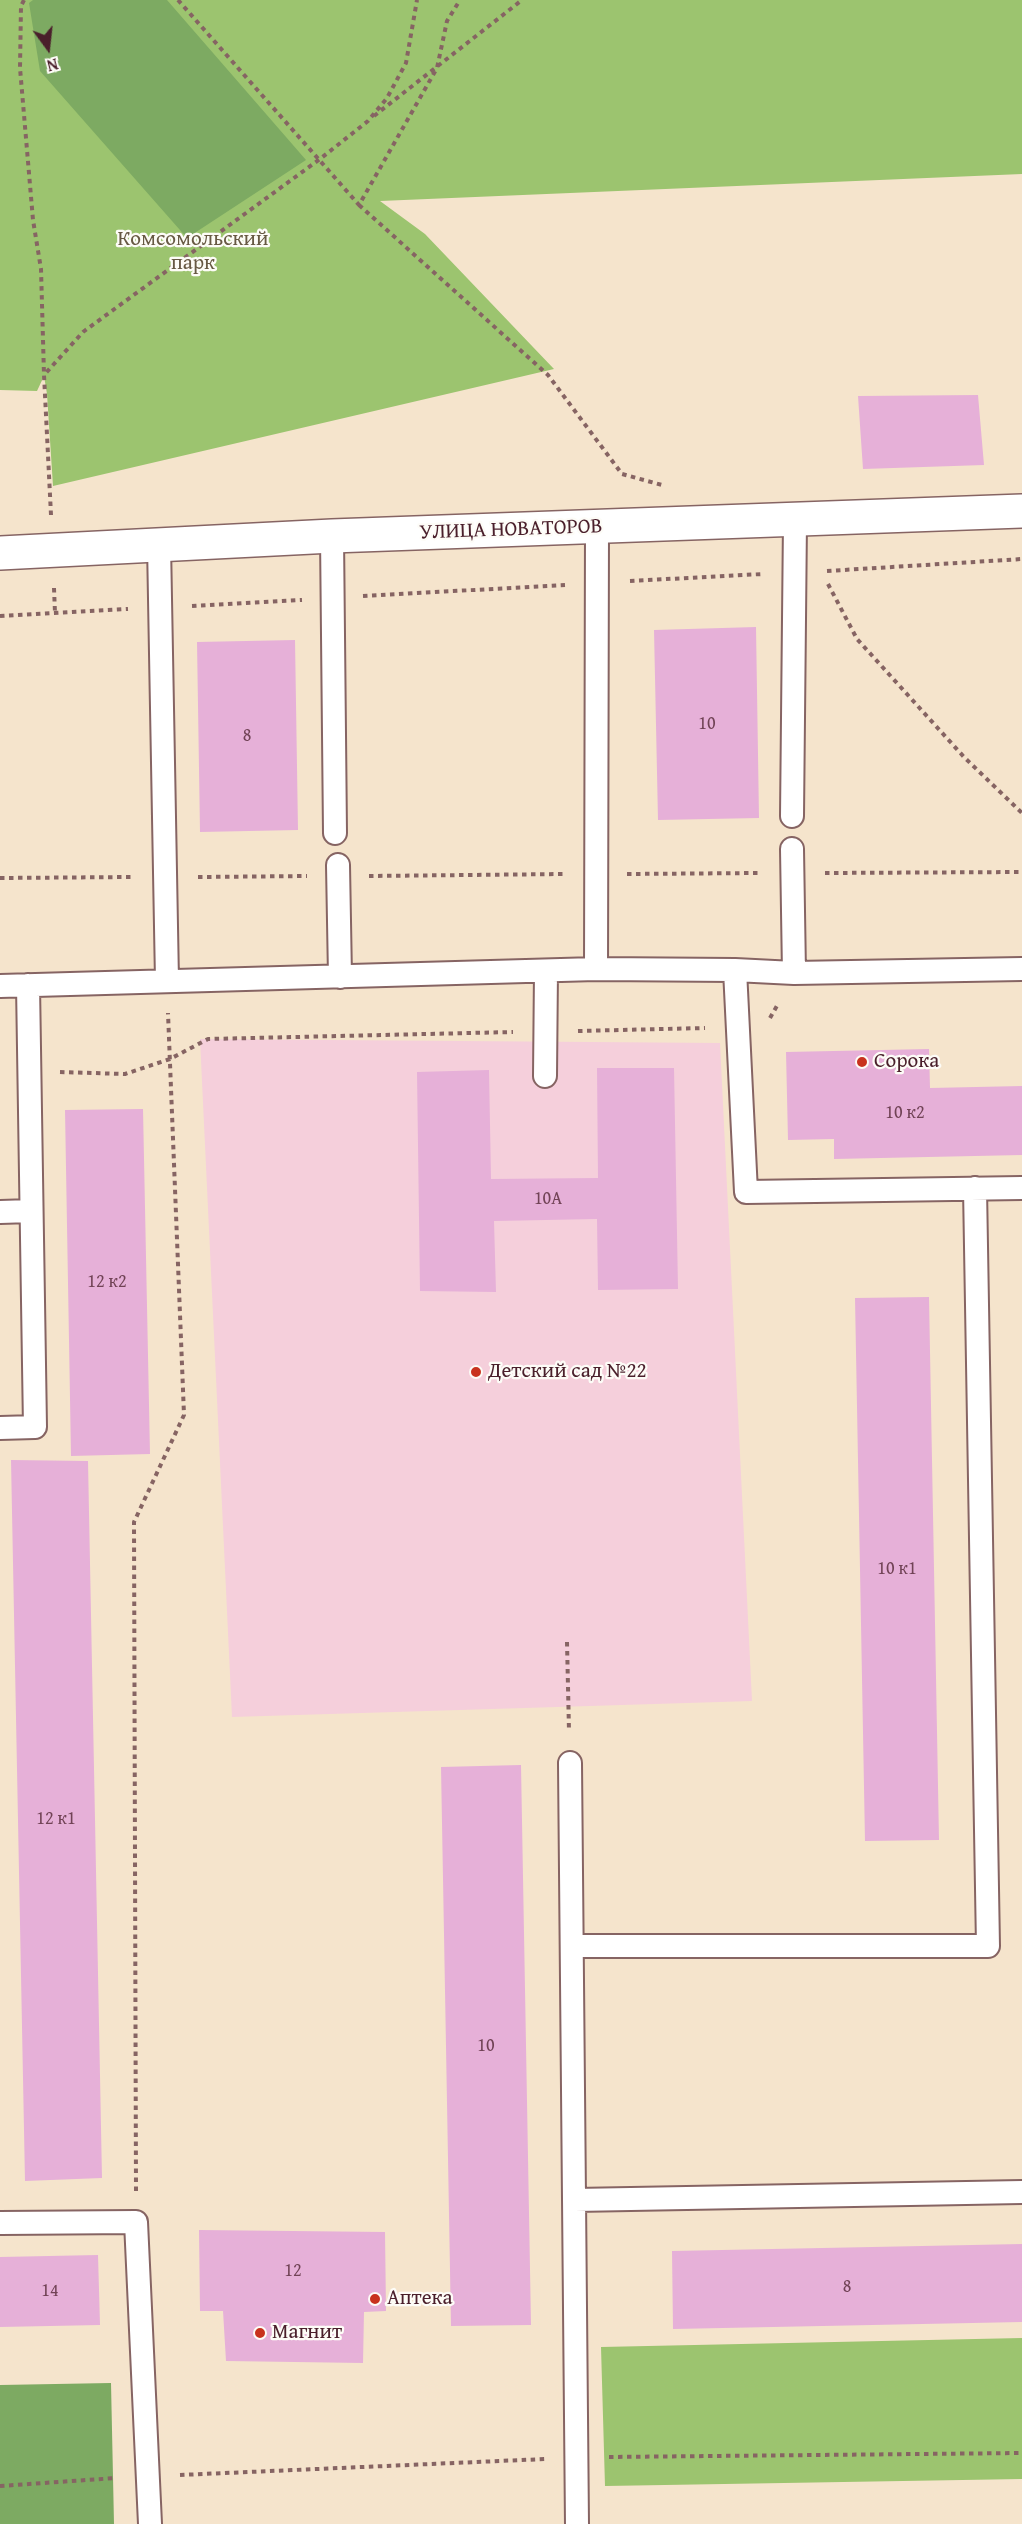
<!DOCTYPE html>
<html>
<head>
<meta charset="utf-8">
<style>
	body { margin:0 }
	#map { position:relative; width:1022px; height:2524px; overflow:hidden; background:#f5e4cc; font-family:"Gentium Book Plus",serif }
	canvas { display:block }
	.north { position:absolute; left:18px; top:18px; width:60px; height:60px; -webkit-text-stroke:4px #fdfcf7; paint-order:stroke; rotate:165deg; font-size:16px; font-weight:700; line-height:24px; text-align:center; color:#4a1f2b }
	.north::after { content:''; display:block; margin:auto; width:21px; height:27px; background:#4a1f2b; clip-path:polygon(50% 0,100% 100%,50% 72%,0 100%) }
</style>
</head>
<body>
<div id="map">
<canvas width="1022" height="2524"></canvas>
<div class="north">N</div>
</div>
<script>
const c = document.querySelector('canvas').getContext('2d');
c.lineJoin = 'round';
function fill(path, color) { c.fillStyle = color; c.fill(path, 'evenodd'); }
const poly = rows => new Path2D(rows.map(r => 'M' + r).join(''));
function strokePath(path, color, width, dash) { c.strokeStyle = color; c.lineWidth = width; c.lineCap = dash ? 'butt' : 'round'; c.setLineDash(dash || []); c.stroke(path); }
function write(font, color, halo, rows, align = 'center') {
  c.font = font + ' "Gentium Book Plus",serif'; c.lineWidth = 4.5; c.setLineDash([]); c.textBaseline = 'middle'; c.strokeStyle = halo; c.fillStyle = color; for (const [text, x, y, turn = 0] of rows) {
    c.save(); c.translate(x, y); c.rotate((+turn || 0) * Math.PI / 180); c.textAlign = isNaN(turn) ? turn : align; if (halo) c.strokeText(text, 0, 0); c.fillText(text, 0, 0); c.restore();
  }
}
fill(poly([
	[200,1039,720,1043,752,1701,232,1717]
]), '#f5cfdb');
fill(poly([
	[0,0,1022,0,1022,174,380,201,425,234,554,369,53,486,47,394,44,376,37,391,0,390],
	[1022,2338,1022,2479,605,2486,601,2347]
]), '#9cc46f');
fill(poly([
	[33,0,167,0,306,160,187,238,40,71,29,3],
	[111,2383,114,2524,0,2524,0,2385]
]), '#7daa62');
fill(poly([
	[978,395,984,465,863,469,858,396],
	[756,627,759,818,658,820,654,630],
	[295,640,298,830,200,832,197,642],
	[929,1049,930,1088,1022,1086,1022,1155,834,1159,834,1139,788,1140,786,1052],
	[597,1068,674,1068,678,1289,598,1290,597,1219,494,1221,496,1292,420,1291,417,1072,489,1070,491,1179,598,1178],
	[143,1109,150,1454,71,1456,65,1110],
	[929,1297,939,1840,865,1841,855,1298],
	[11,1460,88,1461,102,2178,25,2181],
	[521,1765,531,2325,451,2326,441,1767],
	[199,2230,385,2232,386,2311,364,2312,363,2363,226,2361,223,2311,200,2311],
	[1022,2244,1022,2322,673,2329,672,2251],
	[98,2255,100,2325,0,2327,0,2257]
]), '#e6b0d8');
const lane = poly([
	[597,527,596,969,735,970,746,1192,1022,1188],
	[332,536,335,833],
	[159,544,167,981],
	[792,816,795,521],
	[792,849,794,973],
	[338,865,340,977],
	[735,970,794,973,1022,969],
	[0,986,596,969],
	[545,1076,546,971],
	[0,1212,31,1211],
	[0,1428,35,1427,28,985],
	[570,1763,577,2524],
	[572,1946,988,1946,975,1188],
	[575,2200,1022,2192],
	[0,2223,136,2222,150,2524]
]);
const street = poly([
	[0,553,332,536,1022,511]
]);
strokePath(lane, '#866463', 26);
strokePath(street, '#866463', 36);
strokePath(poly([
	[24,0,21,6,20,68,33,220,41,269,44,375],
	[178,0,359,205,437,68,447,21,460,0],
	[374,116,522,0],
	[359,205,548,375,622,474,662,485],
	[51,515,44,375,83,332,320,159,368,121,387,98,406,63,417,0],
	[827,571,1022,559],
	[630,581,763,574],
	[828,584,857,639,964,757,1022,813],
	[54,588,55,613],
	[363,596,565,585],
	[192,606,302,600],
	[0,616,128,609],
	[825,873,1022,872],
	[627,874,760,873],
	[369,876,565,874],
	[198,877,307,876],
	[0,878,133,877],
	[770,1018,778,1004],
	[578,1031,705,1028],
	[60,1072,125,1074,170,1059,208,1039,513,1032],
	[567,1642,569,1731],
	[136,2191,134,1522,184,1415,168,1013],
	[609,2457,1022,2453],
	[180,2475,545,2459],
	[0,2486,116,2478]
]), '#866463', 4, [4.5, 4.5]);
strokePath(lane, '#fff', 22);
strokePath(street, '#fff', 33);
for (const [x, y, r, color] of [
	[862,1062,6,"#c8321e"],
	[476,1372,6,"#c8321e"],
	[375,2299,6,"#c8321e"],
	[260,2333,6,"#c8321e"]
]) { const dot = new Path2D(); dot.arc(x, y, r, 0, 2 * Math.PI); c.fillStyle = color; c.fill(dot); strokePath(dot, '#fdfcf7', 2); }
write('18px', '#714356', null, [
	["10",707,724],
	["8",247,736],
	["10 к2",905,1113],
	["10А",548,1199],
	["12 к2",107,1282],
	["10 к1",897,1569],
	["12 к1",56,1819],
	["10",486,2046],
	["12",293,2271],
	["8",847,2287],
	["14",50,2291]
]);
write('21px', '#675943', '#fdfcf7', [
	["Комсомольский",193,240],
	["парк",193,264]
]);
write('21px', '#4a1f2b', '#fdfcf7', [
	["УЛИЦА НОВАТОРОВ",511,530,-2]
]);
write('21px', '#4a1f2b', '#fdfcf7', [
	["Сорока",874,1062],
	["Детский сад №22",488,1372],
	["Аптека",387,2299],
	["Магнит",272,2333]
], 'left');
</script>
</body>
</html>
